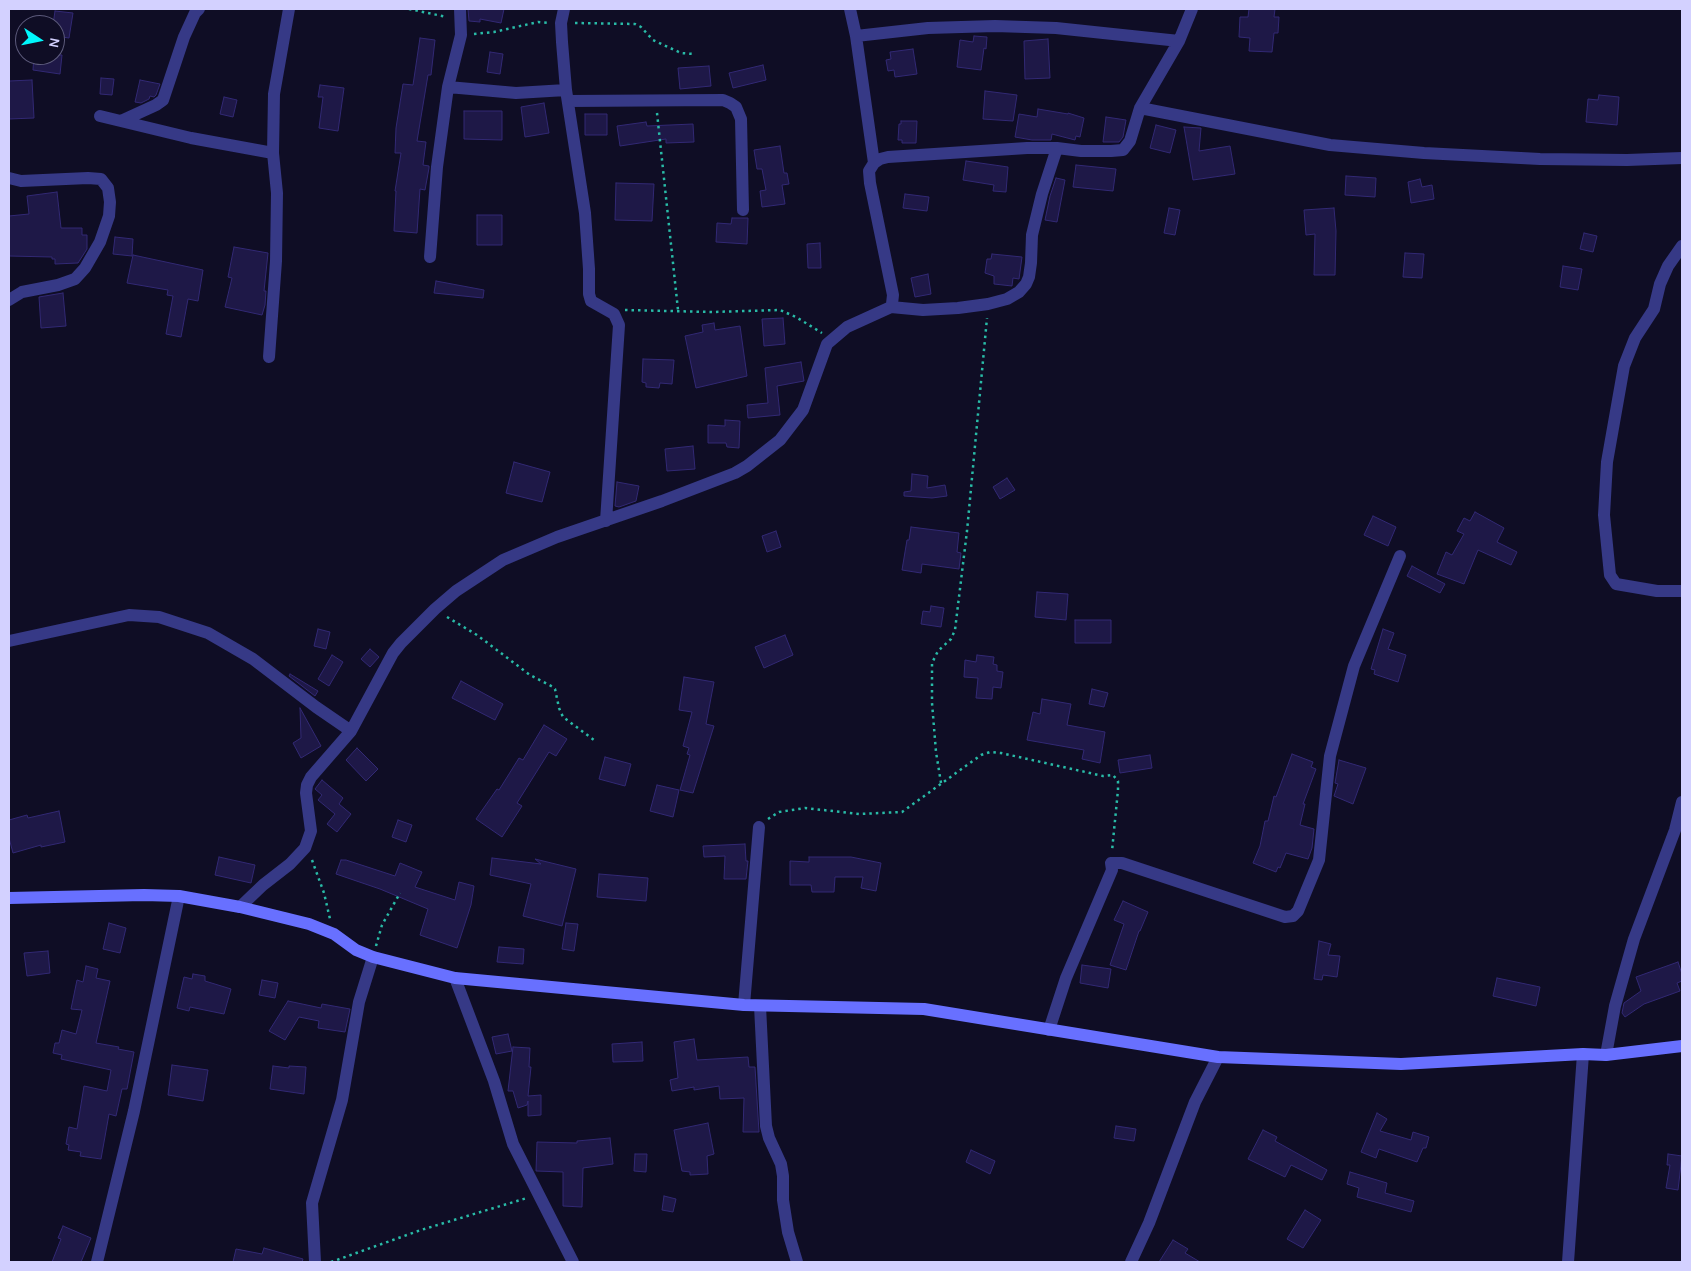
<!DOCTYPE html>
<html>
<head>
<meta charset="utf-8">
<style>
	body { margin:0 }
	#map { position:relative; width:1691px; height:1271px; overflow:hidden; background:#0f0d25; font-family:Karla,sans-serif }
	canvas { display:block }
	.frame { position:absolute; inset:0; border:10px solid #d3d1ff; pointer-events:none }
	.north { position:absolute; left:15px; top:15px; width:50px; height:50px; box-sizing:border-box; background:#0f0d25; border:1px solid #5d5b7c; border-radius:50%; rotate:101deg; font-size:14px; font-weight:700; line-height:20px; text-align:center; color:#d3d1ff }
	.north::after { content:''; display:block; margin:auto; width:18px; height:22px; background:#00f7fc; clip-path:polygon(50% 0,100% 100%,50% 72%,0 100%) }
</style>
</head>
<body>
<div id="map">
<canvas width="1691" height="1271"></canvas>
<div class="frame"></div>
<div class="north">N</div>
</div>
<script>
const c = document.querySelector('canvas').getContext('2d');
c.lineJoin = 'round';
function fill(path, color) { c.fillStyle = color; c.fill(path, 'evenodd'); }
const poly = rows => new Path2D(rows.map(r => 'M' + r).join(''));
function strokePath(path, color, width, dash) { c.strokeStyle = color; c.lineWidth = width; c.lineCap = dash ? 'butt' : 'round'; c.setLineDash(dash || []); c.stroke(path); }
const building = poly([
	[468,9,504,9,501,23,480,19,480,22,469,21,468,9],
	[1249,9,1275,9,1274,17,1279,17,1278,33,1274,33,1272,52,1249,51,1250,38,1239,37,1240,17,1248,17,1249,9],
	[55,11,73,13,69,38,55,36,55,25,53,25,55,11],
	[974,36,987,37,986,49,984,48,981,70,957,67,960,40,973,42,974,36],
	[420,38,435,40,431,75,428,75,417,141,426,142,423,165,429,166,429,168,425,190,420,189,417,233,394,231,396,191,395,191,401,153,395,153,396,128,403,84,413,85,420,38],
	[1048,39,1050,78,1025,79,1024,41,1048,39],
	[913,49,917,74,895,77,894,70,888,71,886,60,891,59,890,52,913,49],
	[490,52,503,54,500,74,487,72,490,52],
	[34,55,62,55,60,74,33,70,34,55],
	[763,65,766,80,733,88,729,73,763,65],
	[709,66,711,86,680,89,678,68,709,66],
	[101,78,114,79,112,95,100,94,101,78],
	[32,80,34,118,9,119,9,81,32,80],
	[140,80,160,84,156,95,154,97,150,96,149,99,141,103,135,102,140,80],
	[320,85,344,88,338,131,319,128,323,97,318,97,320,85],
	[985,91,1017,95,1013,121,983,119,985,91],
	[1599,95,1619,97,1617,125,1586,122,1588,99,1598,100,1599,95],
	[224,97,237,100,233,117,220,114,224,97],
	[544,103,549,133,525,137,521,107,544,103],
	[1038,109,1068,114,1068,113,1084,118,1080,137,1076,136,1075,140,1052,134,1051,140,1032,140,1015,137,1019,114,1037,117,1038,109],
	[464,111,502,111,502,140,464,139,464,111],
	[585,114,607,114,607,135,585,135,585,114],
	[1106,117,1126,120,1123,137,1119,142,1103,142,1106,117],
	[901,121,917,121,916,143,902,143,902,140,898,140,899,124,901,124,901,121],
	[646,122,647,126,693,124,694,142,666,143,666,139,620,146,617,126,646,122],
	[1156,125,1176,130,1170,153,1150,148,1156,125],
	[1184,127,1201,128,1199,151,1230,146,1235,174,1193,180,1184,127],
	[780,146,784,173,787,173,789,184,782,185,785,204,762,207,760,191,766,190,762,169,757,169,754,150,780,146],
	[966,161,1008,167,1006,192,993,191,994,185,963,180,966,161],
	[1076,165,1116,169,1113,191,1073,187,1076,165],
	[1346,176,1376,178,1375,197,1345,195,1346,176],
	[1056,178,1065,180,1057,222,1045,220,1050,196,1056,178],
	[1420,179,1422,187,1432,185,1434,199,1411,203,1408,182,1420,179],
	[616,183,654,184,652,221,615,220,616,183],
	[57,192,61,228,82,228,82,235,87,235,87,249,78,263,55,264,55,259,52,259,52,257,9,256,9,216,29,214,27,196,57,192],
	[905,194,929,197,927,211,903,208,905,194],
	[1169,208,1180,210,1175,235,1164,233,1169,208],
	[1334,208,1336,231,1335,275,1314,275,1315,234,1306,235,1304,210,1334,208],
	[477,215,502,215,502,245,477,245,477,215],
	[732,218,748,218,747,244,716,242,717,223,731,224,732,218],
	[1584,233,1597,236,1593,252,1580,249,1584,233],
	[115,237,133,239,132,256,113,254,115,237],
	[820,243,821,268,808,268,807,244,820,243],
	[234,247,268,253,264,291,266,291,265,305,262,315,225,307,232,278,228,277,234,247],
	[1405,253,1424,254,1422,278,1403,277,1405,253],
	[992,254,1022,257,1019,279,1013,278,1012,286,994,284,994,276,985,273,987,259,991,259,992,254],
	[133,255,203,270,198,301,188,299,181,337,166,334,173,296,167,295,168,290,127,283,133,255],
	[1563,266,1582,269,1578,290,1560,287,1563,266],
	[928,274,931,294,915,297,911,278,928,274],
	[436,281,484,290,483,298,434,293,436,281],
	[63,293,66,326,41,328,39,297,63,293],
	[783,318,785,344,764,346,762,319,783,318],
	[714,323,715,330,740,326,747,376,696,388,685,336,703,332,702,325,714,323],
	[643,359,674,360,672,384,660,383,659,388,646,387,646,383,642,382,643,359],
	[801,362,804,381,777,386,780,415,748,418,747,405,768,403,765,368,801,362],
	[725,420,740,421,739,448,727,447,726,443,708,443,708,425,725,426,725,420],
	[693,446,695,469,667,471,665,449,693,446],
	[514,462,550,472,542,502,506,493,514,462],
	[912,474,928,476,927,488,945,485,947,496,932,498,904,496,904,492,911,491,912,474],
	[1007,478,1015,490,1000,499,993,487,1007,478],
	[617,482,639,486,636,501,619,507,615,506,617,482],
	[1475,512,1504,528,1497,542,1517,552,1511,565,1478,550,1464,584,1437,574,1446,552,1452,555,1464,534,1457,531,1464,518,1470,521,1475,512],
	[1373,516,1396,527,1388,546,1364,535,1373,516],
	[911,527,959,533,957,552,961,553,959,569,922,564,921,573,902,570,907,540,909,540,911,527],
	[776,531,781,547,767,552,762,536,776,531],
	[1412,566,1445,584,1440,593,1407,576,1412,566],
	[1037,592,1068,594,1066,620,1035,617,1037,592],
	[931,606,944,608,941,627,921,624,923,611,930,612,931,606],
	[1075,620,1111,620,1111,643,1075,643,1075,620],
	[318,629,330,632,326,649,314,646,318,629],
	[1383,629,1394,633,1388,649,1406,655,1398,682,1374,674,1375,670,1371,669,1383,629],
	[785,635,793,655,764,668,755,647,785,635],
	[370,649,379,657,370,667,361,659,370,649],
	[332,655,343,662,329,686,318,679,332,655],
	[977,655,994,657,993,664,997,665,997,671,1003,672,1001,688,993,687,992,699,976,698,978,678,964,677,965,660,976,662,977,655],
	[290,674,318,691,315,696,289,676,290,674],
	[684,677,714,682,706,724,714,726,693,793,680,790,690,755,687,754,689,748,683,746,692,712,679,710,684,677],
	[461,681,503,704,495,720,452,698,461,681],
	[1092,689,1108,693,1104,707,1089,704,1092,689],
	[1042,699,1071,704,1067,725,1105,732,1100,763,1082,759,1084,750,1027,740,1033,712,1040,714,1042,699],
	[300,708,321,746,301,758,293,743,301,738,300,708],
	[544,725,567,739,556,756,549,752,517,803,522,806,502,837,476,819,497,789,499,790,519,758,523,760,544,725],
	[357,748,378,769,366,781,346,760,357,748],
	[1292,754,1313,762,1311,767,1316,769,1303,804,1305,804,1300,825,1314,829,1312,848,1308,859,1286,853,1280,868,1278,867,1276,872,1253,863,1260,846,1265,821,1268,821,1274,796,1276,797,1292,754],
	[1150,755,1152,768,1120,773,1118,760,1150,755],
	[605,757,631,764,625,786,599,779,605,757],
	[1339,760,1366,768,1353,804,1334,796,1338,784,1335,783,1339,760],
	[322,780,343,798,339,804,351,814,337,832,327,824,335,814,318,800,322,795,315,789,322,780],
	[657,785,679,790,673,817,650,811,657,785],
	[59,811,65,842,41,847,41,845,13,853,9,838,9,820,27,815,28,818,59,811],
	[398,820,412,825,406,842,392,837,398,820],
	[745,844,746,861,748,861,746,879,724,879,725,856,704,857,703,846,745,844],
	[219,857,255,865,251,883,215,875,219,857],
	[809,857,851,857,881,863,876,891,861,888,863,877,835,877,834,892,812,892,811,885,790,885,790,861,809,862,809,857],
	[492,858,541,864,535,859,576,869,562,926,523,916,531,884,490,875,492,858],
	[341,860,346,860,395,876,400,863,422,872,415,887,455,900,459,882,474,886,471,905,457,948,420,935,428,909,380,889,336,874,341,860],
	[599,874,648,878,646,901,597,897,599,874],
	[1123,901,1148,912,1140,931,1139,931,1126,970,1110,965,1124,924,1114,920,1123,901],
	[109,923,126,928,120,953,103,949,109,923],
	[566,923,578,924,574,951,562,949,566,923],
	[1319,941,1331,944,1328,955,1340,956,1337,977,1323,975,1322,980,1314,979,1319,941],
	[499,947,524,949,523,964,497,962,499,947],
	[48,951,50,973,27,976,24,953,48,951],
	[1678,962,1682,974,1682,981,1677,983,1680,991,1644,1004,1625,1017,1622,1013,1624,1003,1641,991,1636,977,1678,962],
	[1082,965,1111,969,1108,988,1080,983,1082,965],
	[86,966,98,969,96,978,110,981,96,1043,119,1047,118,1049,134,1052,127,1089,122,1089,116,1116,109,1114,101,1159,80,1156,81,1152,68,1150,69,1145,66,1144,69,1127,77,1129,84,1086,107,1091,111,1070,61,1059,62,1055,53,1053,55,1043,59,1043,62,1030,76,1034,82,1010,71,1009,77,980,83,982,86,966],
	[193,974,205,976,205,981,231,989,224,1014,190,1007,189,1011,177,1008,184,977,192,979,193,974],
	[1497,978,1540,987,1536,1006,1493,996,1497,978],
	[262,980,278,983,275,998,259,995,262,980],
	[288,1001,321,1008,322,1004,350,1009,345,1032,318,1028,319,1021,299,1017,285,1040,269,1031,288,1001],
	[508,1034,512,1051,496,1054,492,1037,508,1034],
	[694,1039,697,1060,748,1057,749,1067,755,1067,759,1132,743,1132,744,1098,720,1099,719,1086,694,1090,694,1087,672,1091,670,1080,678,1078,674,1042,694,1039],
	[642,1042,643,1061,613,1062,612,1044,642,1042],
	[513,1047,530,1048,529,1067,531,1067,528,1096,541,1095,541,1115,528,1116,528,1101,527,1105,518,1108,513,1091,508,1091,513,1047],
	[172,1065,208,1070,203,1101,168,1095,172,1065],
	[273,1066,289,1068,289,1066,306,1067,304,1094,270,1089,273,1066],
	[1377,1113,1387,1119,1380,1131,1411,1140,1413,1132,1429,1137,1426,1148,1423,1148,1417,1162,1379,1149,1376,1158,1361,1152,1377,1113],
	[708,1123,714,1154,707,1156,708,1174,690,1175,690,1172,682,1171,674,1130,708,1123],
	[1116,1126,1136,1129,1134,1141,1114,1138,1116,1126],
	[1263,1130,1277,1137,1275,1141,1327,1170,1322,1180,1291,1165,1285,1177,1248,1159,1263,1130],
	[610,1138,613,1164,583,1168,582,1207,563,1206,563,1172,536,1171,537,1142,577,1143,577,1141,610,1138],
	[971,1150,995,1161,990,1174,966,1162,971,1150],
	[635,1154,647,1154,646,1172,634,1171,635,1154],
	[1668,1154,1682,1156,1678,1190,1666,1188,1670,1165,1667,1165,1668,1154],
	[1350,1172,1387,1183,1385,1193,1414,1201,1411,1212,1357,1197,1359,1188,1347,1184,1350,1172],
	[664,1196,676,1199,673,1212,662,1210,664,1196],
	[1305,1210,1321,1220,1303,1248,1287,1239,1305,1210],
	[63,1226,91,1238,81,1262,52,1262,61,1239,58,1238,63,1226],
	[1173,1240,1188,1249,1185,1253,1200,1262,1159,1262,1173,1240],
	[264,1248,303,1259,302,1262,233,1262,236,1249,262,1254,264,1248]
]);
fill(building, '#1e1847');
strokePath(building, '#322974', 1);
strokePath(poly([
	[409,9,447,17],
	[575,23,635,24,641,27,653,40,681,53,694,54],
	[474,34,494,32,538,22,549,23],
	[657,113,678,310],
	[625,310,712,312,780,310,796,317,822,333],
	[447,617,477,635,530,675,553,687,555,689,559,708,563,717,594,740],
	[941,783,936,752,932,703,932,663,938,651,951,639,955,630,967,531,987,318],
	[768,819,779,812,805,808,859,814,902,812,981,755,990,752,1001,753,1103,776,1113,775,1118,781,1118,790,1112,851],
	[312,860,324,893,330,919],
	[376,946,382,925,400,893],
	[331,1262,421,1230,527,1198]
]), '#29bba7', 2.5, [2.5, 4]);
strokePath(poly([
	[564,9,561,23,562,42,566,90,585,213,589,269,589,294,591,301,614,314,619,325,606,521],
	[850,9,856,36,874,163],
	[856,36,928,28,995,26,1056,28,1179,41],
	[448,87,516,93,566,90],
	[568,101,723,100,730,103,736,107,741,119,743,210],
	[1140,108,1330,145,1424,153,1540,159,1627,160,1682,158],
	[100,116,191,138,273,153],
	[121,121,156,105,163,100,184,37,195,13,199,9],
	[9,178,21,181,88,178,101,179,108,188,110,202,109,216,100,242,85,268,75,279,58,285,22,292,9,300],
	[1682,246,1668,266,1660,284,1654,309,1635,338,1624,366,1607,462,1604,515,1610,575,1616,584,1657,591,1682,591],
	[430,257,437,167,448,87,461,35,460,9],
	[891,307,923,310,958,308,988,304,1007,299,1019,292,1026,284,1029,277,1031,263,1032,235,1042,194,1057,148],
	[269,357,276,261,277,193,273,153,274,94,289,9],
	[9,641,129,615,159,617,208,633,253,659,316,707,351,731],
	[240,907,263,885,290,864,305,848,311,831,306,793,307,785,311,777,351,731,393,653,401,643,435,609,456,591,503,560,557,537,662,501,735,473,747,466,780,440,803,410,827,344,847,327,891,307,892,304,893,295,870,183,869,171,874,163,880,159,888,157,1027,148,1057,148,1081,151,1111,151,1123,150,1130,141,1140,108,1179,41,1192,9],
	[455,978,494,1081,513,1144,573,1262],
	[744,1005,759,827],
	[760,1006,766,1126,769,1138,781,1164,783,1176,783,1200,788,1232,797,1262],
	[1049,1030,1066,978,1112,870,1111,863,1122,863,1285,917,1293,916,1298,911,1319,860,1330,756,1354,666,1400,556],
	[1606,1055,1615,1006,1634,939,1675,830,1682,802],
	[97,1262,134,1111,179,896],
	[315,1262,312,1203,342,1100,359,1002,373,957],
	[1131,1262,1149,1223,1195,1102,1218,1057],
	[1568,1262,1583,1054]
]), '#363986', 12);
strokePath(poly([
	[9,898,144,895,179,896,240,907,309,924,334,934,356,950,373,957,455,978,744,1005,924,1009,1218,1057,1401,1064,1583,1054,1606,1055,1682,1046]
]), '#6870ff', 12);
</script>
</body>
</html>
